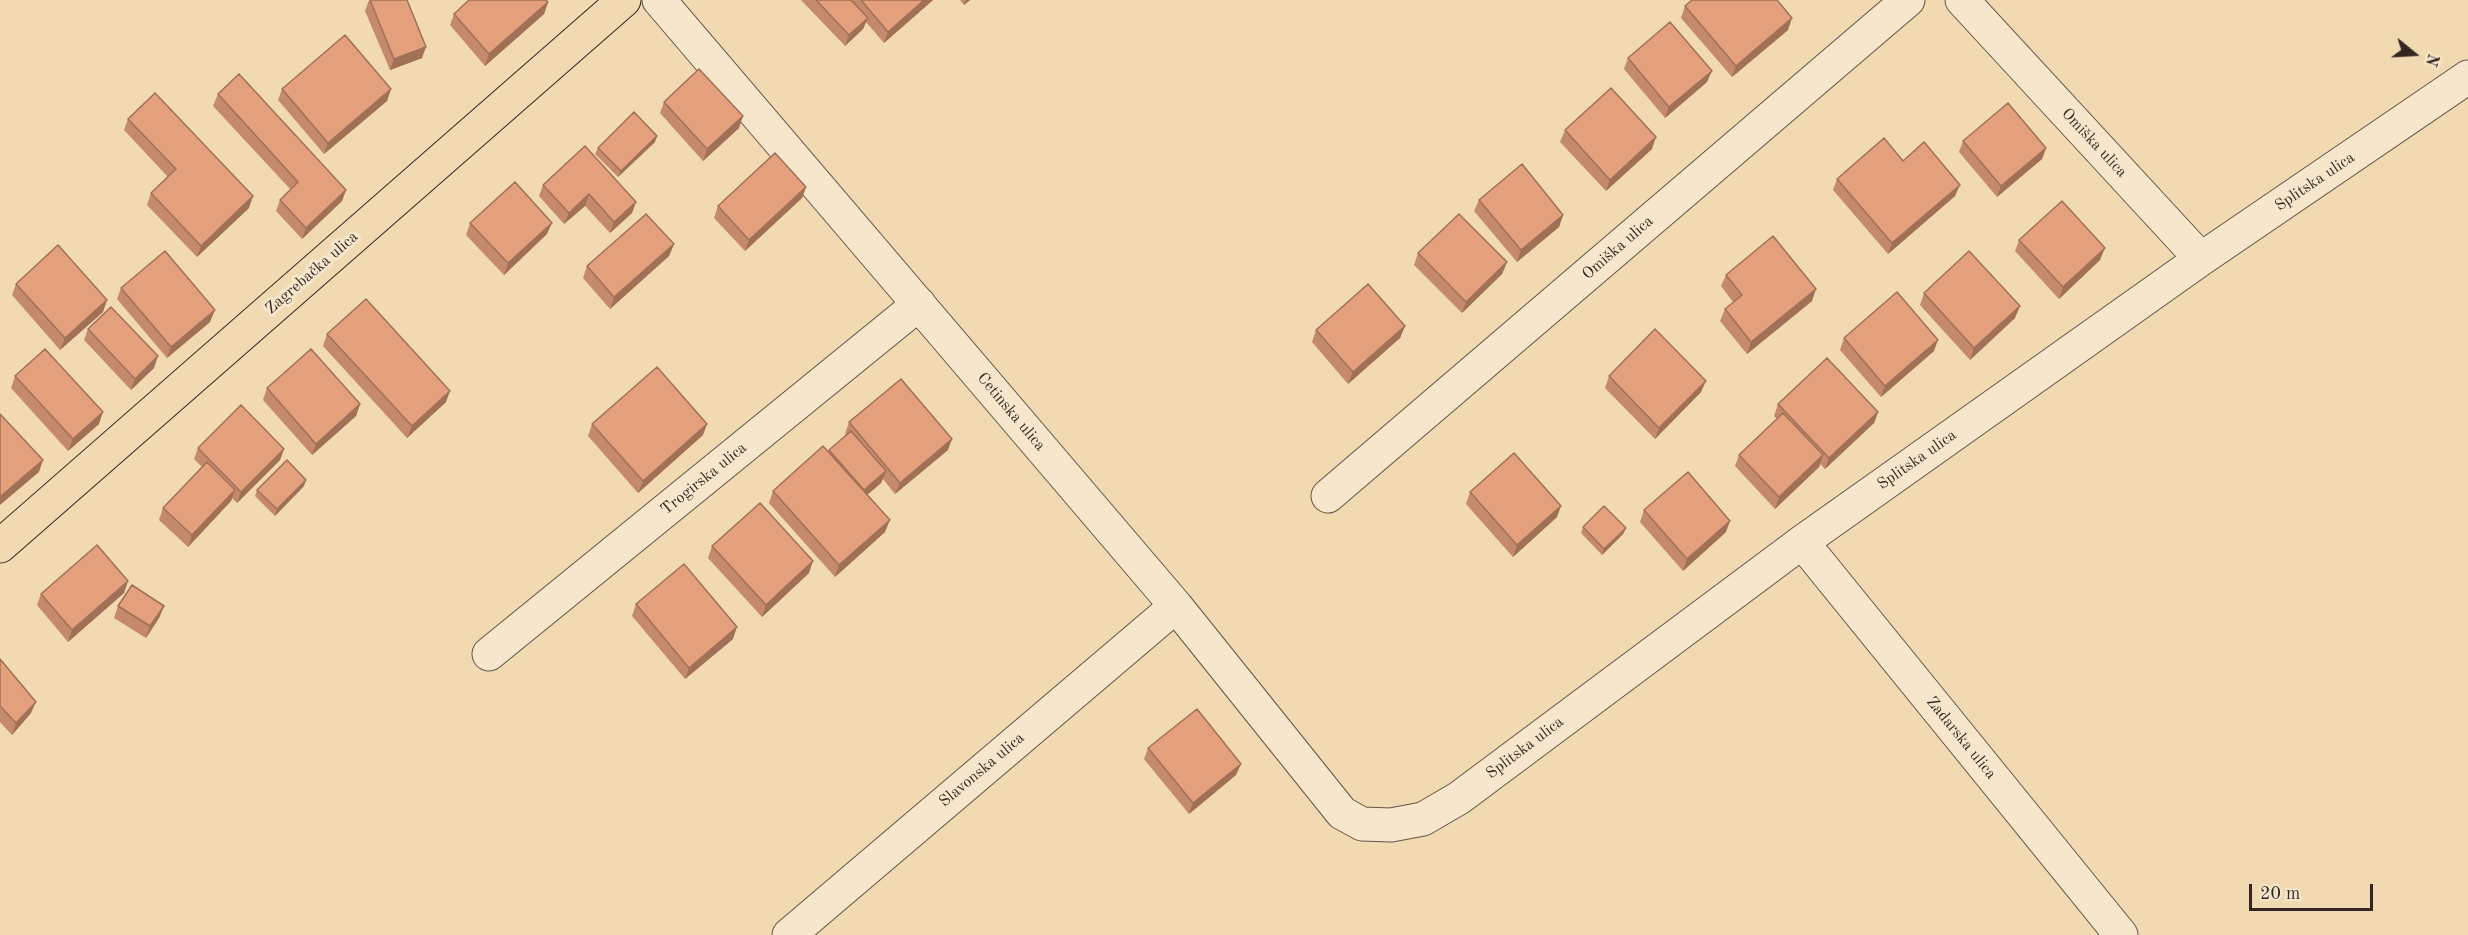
<!DOCTYPE html>
<html>
<head>
<meta charset="utf-8">
<style>
	body { margin:0 }
	#map { position:relative; width:2468px; height:935px; overflow:hidden; background:#f1d9b1; font-family:"Old Standard TT",serif }
	canvas { display:block }
	.north { position:absolute; left:2384px; top:24px; width:60px; height:60px; -webkit-text-stroke:4px #f6e6cc; paint-order:stroke; rotate:108deg; font-size:16px; font-weight:700; line-height:24px; text-align:center; color:#342721 }
	.north::after { content:''; display:block; margin:auto; width:21px; height:27px; background:#342721; clip-path:polygon(50% 0,100% 100%,50% 72%,0 100%) }
	.scale { position:absolute; left:2249px; top:884px; width:124px; height:27px; box-sizing:border-box; border:3px solid #342721; border-top:0; padding-left:8px; font-size:18px; line-height:21px; white-space:nowrap; color:#342721; -webkit-text-stroke:4px #f6e6cc; paint-order:stroke }
</style>
</head>
<body>
<div id="map">
<canvas width="2468" height="935"></canvas>
<div class="north">N</div>
<div class="scale">20 m</div>
</div>
<script>
const c = document.querySelector('canvas').getContext('2d');
c.lineJoin = 'round';
const poly = rows => new Path2D(rows.map(r => 'M' + r).join(''));
function strokePath(path, color, width, dash) { c.strokeStyle = color; c.lineWidth = width; c.lineCap = dash ? 'butt' : 'round'; c.setLineDash(dash || []); c.stroke(path); }
function fill(path, color) { c.fillStyle = color; c.fill(path, 'evenodd'); }
function write(font, color, halo, rows, align = 'center') {
  c.font = font + ' "Old Standard TT",serif'; c.lineWidth = 6; c.setLineDash([]); c.textBaseline = 'middle'; c.strokeStyle = halo; c.fillStyle = color; for (const [text, x, y, turn = 0] of rows) {
    c.save(); c.translate(x, y); c.rotate((+turn || 0) * Math.PI / 180); c.textAlign = isNaN(turn) ? turn : align; if (halo) c.strokeText(text, 0, 0); c.fillText(text, 0, 0); c.restore();
  }
}
const minor = poly([
	[659,0,1176,606,1342,813,1362,824,1391,825,1423,819,1459,798,1802,542,2201,259,2468,77],
	[1962,0,2201,259],
	[1328,496,1908,0],
	[1802,542,2121,935],
	[489,654,919,304],
	[789,935,1176,606]
]);
const major = poly([
	[0,546,624,0]
]);
strokePath(minor, '#635445', 35);
strokePath(major, '#342721', 35);
strokePath(minor, '#f6e6cc', 33);
strokePath(major, '#f1d9b1', 33);
fill(poly([
	[369,0,422,58,390,70,365,11],
	[801,0,933,0,884,43,866,22,863,29,845,46],
	[960,0,970,0,964,5],
	[548,2,544,14,485,66,450,25,454,14],
	[1685,6,1788,30,1732,77,1681,18],
	[1628,58,1707,82,1665,118,1624,69],
	[282,89,391,89,387,101,324,154,278,100],
	[218,94,346,190,342,201,302,239,276,211,280,200,291,190,213,106],
	[664,102,739,128,703,161,660,113],
	[128,119,249,208,197,257,147,205,151,193,168,177,124,130],
	[1565,130,1652,149,1606,191,1560,142],
	[1963,141,2046,148,2042,159,1997,197,1959,152],
	[655,142,618,177,595,154,598,148],
	[1903,161,1955,196,1888,254,1833,190,1837,179],
	[543,185,636,202,632,213,610,233,585,206,564,224,539,196],
	[806,187,802,198,745,251,714,218,718,206],
	[1479,200,1563,215,1559,227,1517,262,1474,211],
	[470,223,547,234,504,275,466,235],
	[2019,240,2100,260,2059,299,2015,251],
	[674,244,669,256,610,309,583,278,587,266],
	[1418,253,1507,262,1502,274,1462,313,1414,265],
	[1726,275,1812,301,1747,354,1720,321,1725,309,1733,302,1721,286],
	[16,284,103,312,60,350,12,295],
	[121,288,210,322,167,358,117,299],
	[1924,293,2015,318,1970,360,1920,305],
	[1405,326,1400,338,1348,384,1312,342,1316,330],
	[88,329,154,368,131,390,84,340],
	[327,334,446,402,407,438,323,346],
	[1844,338,1934,351,1881,397,1840,350],
	[15,376,99,424,68,451,11,388],
	[1609,376,1701,392,1655,439,1605,388],
	[267,388,360,404,356,416,312,455,263,400],
	[1778,404,1878,412,1874,423,1825,469,1820,464,1819,467,1775,509,1735,466,1739,455,1777,419,1774,416],
	[849,422,948,450,895,494,883,479,881,483,867,495,885,532,835,577,769,503,773,491,828,452,829,450,846,435,845,434],
	[592,424,703,435,638,493,588,436],
	[198,448,284,449,280,460,237,503,232,498,231,501,188,547,159,520,163,508,202,467,194,459],
	[304,486,275,516,255,496,257,490],
	[1470,492,1557,517,1513,557,1466,504],
	[1644,510,1726,532,1683,571,1640,522],
	[1583,527,1626,528,1623,534,1602,555,1581,533],
	[712,546,809,573,762,617,708,558],
	[128,581,124,593,68,642,37,605,41,594],
	[636,604,733,639,685,679,632,616],
	[118,606,164,606,159,618,146,638,114,618],
	[0,659,31,713,12,735,0,722],
	[1148,748,1236,775,1189,814,1144,759]
]), '#c48a6b');
fill(poly([
	[924,0,933,0,884,43,888,32],
	[966,0,970,0,964,5],
	[548,2,544,14,485,66,489,54],
	[868,18,863,29,845,46,849,35],
	[1792,18,1788,30,1732,77,1736,66],
	[426,47,422,58,390,70,394,59],
	[1712,71,1707,82,1665,118,1669,107],
	[391,89,387,101,324,154,328,143],
	[743,116,739,128,703,161,707,149],
	[657,136,655,142,618,177,621,171],
	[1656,137,1652,149,1606,191,1610,180],
	[2046,148,2042,159,1997,197,2001,186],
	[1960,185,1955,196,1888,254,1892,243],
	[806,187,802,198,745,251,749,240],
	[346,190,342,201,302,239,306,228],
	[589,194,585,206,564,224,569,213],
	[253,196,249,208,197,257,201,246],
	[636,202,632,213,610,233,614,222],
	[1563,215,1559,227,1517,262,1521,250],
	[552,223,547,234,504,275,508,263],
	[674,244,669,256,610,309,614,297],
	[2105,248,2100,260,2059,299,2063,287],
	[1507,262,1502,274,1462,313,1466,302],
	[1816,289,1812,301,1747,354,1751,342],
	[107,300,103,312,60,350,65,338],
	[2020,306,2015,318,1970,360,1974,348],
	[215,310,210,322,167,358,171,347],
	[1405,326,1400,338,1348,384,1353,372],
	[1938,340,1934,351,1881,397,1885,386],
	[158,356,154,368,131,390,135,379],
	[1706,381,1701,392,1655,439,1659,428],
	[450,391,446,402,407,438,412,426],
	[360,404,356,416,312,455,316,444],
	[103,412,99,424,68,451,73,439],
	[1878,412,1874,423,1825,469,1829,458],
	[707,424,703,435,638,493,643,481],
	[952,439,948,450,895,494,900,483],
	[284,449,280,460,237,503,241,492],
	[1823,455,1819,467,1775,509,1779,497],
	[43,460,39,472,0,505,0,497],
	[886,471,881,483,860,501,864,490],
	[306,480,304,486,275,516,277,509],
	[235,490,231,501,188,547,192,535],
	[1561,506,1557,517,1513,557,1517,545],
	[890,520,885,532,835,577,839,565],
	[1730,521,1726,532,1683,571,1687,559],
	[1626,528,1623,534,1602,555,1604,549],
	[813,561,809,573,762,617,766,605],
	[128,581,124,593,68,642,72,630],
	[164,606,159,618,146,638,150,626],
	[737,627,733,639,685,679,689,668],
	[36,702,31,713,12,735,16,723],
	[1241,764,1236,775,1189,814,1193,803]
]), '#a07057');
const building = poly([
	[370,0,407,0,426,47,394,59,370,0],
	[469,0,546,0,548,2,489,54,454,14,469,0],
	[816,0,851,0,868,18,849,35,816,0],
	[861,0,924,0,888,32,861,0],
	[1692,0,1777,0,1792,18,1736,66,1685,6,1692,0],
	[1670,22,1712,71,1669,107,1628,58,1670,22],
	[345,35,391,89,328,143,282,89,345,35],
	[699,69,743,116,707,149,664,102,699,69],
	[239,74,346,190,306,228,280,200,298,182,218,94,239,74],
	[1611,88,1656,137,1610,180,1565,130,1611,88],
	[155,93,253,196,201,246,151,193,176,169,128,119,155,93],
	[2008,103,2046,148,2001,186,1963,141,2008,103],
	[634,112,657,136,621,171,598,148,634,112],
	[1884,138,1903,161,1924,142,1960,185,1892,243,1837,179,1884,138],
	[585,146,636,202,614,222,589,194,569,213,543,185,585,146],
	[775,153,806,187,749,240,718,206,775,153],
	[1522,164,1563,215,1521,250,1479,200,1522,164],
	[515,182,552,223,508,263,470,223,515,182],
	[2062,201,2105,248,2063,287,2019,240,2062,201],
	[646,214,674,244,614,297,587,266,646,214],
	[1459,214,1507,262,1466,302,1418,253,1459,214],
	[1773,236,1816,289,1751,342,1725,309,1742,295,1726,275,1773,236],
	[58,245,107,300,65,338,16,284,58,245],
	[165,251,215,310,171,347,121,288,165,251],
	[1969,251,2020,306,1974,348,1924,293,1969,251],
	[1368,284,1405,326,1353,372,1316,330,1368,284],
	[1897,292,1938,340,1885,386,1844,338,1897,292],
	[366,299,450,391,412,426,327,334,366,299],
	[111,307,158,356,135,379,88,329,111,307],
	[1655,329,1706,381,1659,428,1609,376,1655,329],
	[45,349,103,412,73,439,15,376,45,349],
	[311,349,360,404,316,444,267,388,311,349],
	[1827,358,1878,412,1829,458,1778,404,1827,358],
	[657,367,707,424,643,481,592,424,657,367],
	[901,379,952,439,900,483,849,422,901,379],
	[241,405,284,449,241,492,198,448,241,405],
	[1783,413,1823,455,1779,497,1739,455,1783,413],
	[0,414,43,460,0,497,0,414],
	[851,431,886,471,864,490,829,450,851,431],
	[823,446,890,520,839,565,773,491,823,446],
	[1514,453,1561,506,1517,545,1470,492,1514,453],
	[287,460,306,480,277,509,257,490,287,460],
	[207,462,235,490,192,535,163,508,207,462],
	[1688,472,1730,521,1687,559,1644,510,1688,472],
	[760,503,813,561,766,605,712,546,760,503],
	[1604,506,1626,528,1604,549,1583,527,1604,506],
	[97,545,128,581,72,630,41,594,97,545],
	[684,564,737,627,689,668,636,604,684,564],
	[132,585,164,606,150,626,118,606,132,585],
	[0,659,36,702,16,723,0,706,0,659],
	[1197,709,1241,764,1193,803,1148,748,1197,709]
]);
fill(building, '#e4a07c');
strokePath(building, '#a07057', 1.5);
write('16px', '#342721', '#f6e6cc', [
	["Omiška ulica",2094,143,47],
	["Splitska ulica",2315,182,-34],
	["Omiška ulica",1618,248,-41],
	["Zagrebačka ulica",312,273,-41],
	["Cetinska ulica",1011,412,50],
	["Splitska ulica",1917,460,-35],
	["Trogirska ulica",704,479,-39],
	["Zadarska ulica",1961,738,51],
	["Splitska ulica",1525,748,-37],
	["Slavonska ulica",982,770,-40]
]);
</script>
</body>
</html>
